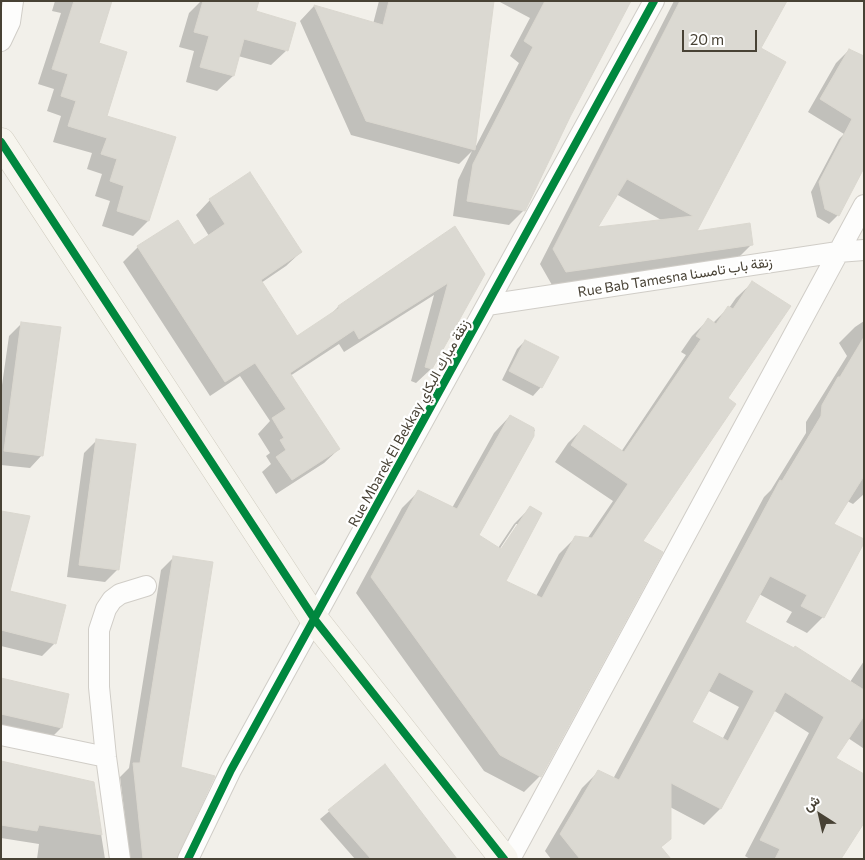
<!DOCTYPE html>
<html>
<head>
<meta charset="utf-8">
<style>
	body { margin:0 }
	#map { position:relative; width:865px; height:860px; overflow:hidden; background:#f2f0ea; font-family:Commissioner,Vazirmatn,sans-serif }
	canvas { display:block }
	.frame { position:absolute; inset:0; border:2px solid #484235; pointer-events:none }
	.north { position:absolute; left:795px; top:790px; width:50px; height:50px; -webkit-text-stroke:4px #fff; paint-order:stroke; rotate:325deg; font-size:14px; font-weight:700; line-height:20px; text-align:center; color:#484235 }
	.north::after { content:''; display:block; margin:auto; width:18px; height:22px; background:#484235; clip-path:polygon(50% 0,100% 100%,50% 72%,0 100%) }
	.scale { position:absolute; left:682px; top:30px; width:75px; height:22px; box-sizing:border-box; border:2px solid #484235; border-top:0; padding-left:6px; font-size:15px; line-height:18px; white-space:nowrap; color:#484235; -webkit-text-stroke:4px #fff; paint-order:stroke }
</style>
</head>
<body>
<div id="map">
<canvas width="865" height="860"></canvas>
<div class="frame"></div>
<div class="north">ش</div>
<div class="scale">20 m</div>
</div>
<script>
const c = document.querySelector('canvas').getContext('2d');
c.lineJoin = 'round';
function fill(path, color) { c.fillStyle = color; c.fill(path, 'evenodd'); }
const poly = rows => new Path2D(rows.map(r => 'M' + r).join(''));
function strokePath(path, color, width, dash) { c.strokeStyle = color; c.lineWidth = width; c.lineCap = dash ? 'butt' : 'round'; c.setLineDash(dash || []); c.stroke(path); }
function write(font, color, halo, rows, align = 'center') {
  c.font = font + ' Commissioner,Vazirmatn,sans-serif'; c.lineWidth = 4.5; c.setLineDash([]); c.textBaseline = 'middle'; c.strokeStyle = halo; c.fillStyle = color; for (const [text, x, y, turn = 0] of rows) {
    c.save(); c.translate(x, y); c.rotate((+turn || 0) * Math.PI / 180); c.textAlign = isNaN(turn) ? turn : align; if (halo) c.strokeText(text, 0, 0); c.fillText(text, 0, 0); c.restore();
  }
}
fill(poly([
	[55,1,110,1,97,44,105,117,148,221,133,236,102,226,110,201,95,196,102,174,87,169,92,153,53,142,61,116,47,111,54,89,38,84,61,13,52,11],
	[201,1,257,1,254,12,287,50,271,65,238,56,233,76,217,91,186,82,194,51,179,47,189,13],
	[379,1,492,1,475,148,519,63,510,56,530,18,498,1,630,1,569,117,524,210,509,225,453,216,458,180,472,151,459,164,351,135,300,21,314,6,373,24],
	[674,1,786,1,760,48,695,232,752,244,738,258,552,285,540,264],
	[616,194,663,221,595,229],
	[849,50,864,165,838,215,829,224,817,217,811,192,839,139,844,134,808,112,836,63],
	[210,200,301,252,286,266,261,283,296,338,327,318,338,307,455,228,484,274,431,369,416,383,411,381,434,295,344,352,339,344,290,376,339,449,324,463,276,494,262,472,271,464,266,456,270,453,258,434,270,421,240,376,210,396,123,262,138,247,177,221,193,246,209,236,196,215],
	[753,282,540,776,524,792,484,771,356,593,402,508,418,492,452,508,494,433,510,416,535,430,477,536,498,548,514,524,530,508,504,582,536,596,559,554,576,537,587,539,613,501,555,462,568,443,584,427,621,452,686,355,681,352,692,336,708,320,713,323,728,308,729,308,736,298],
	[516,524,519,524,499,555,497,553],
	[864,321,864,494,853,504,847,501,832,524,823,617,807,633,786,622,792,612,759,594,743,623,850,682,864,661,864,747,863,748,848,738,835,758,837,859,750,859,745,856,809,733,773,710,720,809,704,825,670,807,670,839,660,848,669,859,551,859,545,851,582,788,598,772,613,779,764,497,771,490,806,433,806,422,847,356,839,343,855,327],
	[707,690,739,707,722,740,690,723],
	[21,324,42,455,30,468,1,465,1,392,9,336],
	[525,341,541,387,533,396,502,380,517,349],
	[97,440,118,569,105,582,67,577,84,453],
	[174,557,179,768,174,859,130,859,120,777,129,768,161,570],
	[1,590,55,643,42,656,1,646],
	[1,679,68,695,61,728,51,738,1,726],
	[1,762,93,783,105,859,37,859,39,844,1,838],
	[385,765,455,859,355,859,320,819]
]), '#0003');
const building = poly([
	[74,1,112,1,99,43,127,52,107,116,176,137,149,221,117,211,124,186,110,181,117,159,101,154,107,138,68,126,76,101,61,96,68,74,52,69,74,1],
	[203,1,259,1,256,11,296,23,288,51,244,39,234,76,200,67,209,36,194,32,203,1],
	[389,1,494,1,475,150,366,121,314,5,383,25,389,1],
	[545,1,631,1,570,117,525,211,467,201,473,164,533,47,524,41,545,1],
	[680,1,787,1,761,48,786,62,697,231,750,223,753,245,566,272,553,249,680,1],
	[627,179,693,216,598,227,627,179],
	[849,49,864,56,864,168,839,216,825,209,819,182,852,119,820,99,849,49],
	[250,172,302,252,261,280,297,336,339,308,338,306,455,226,485,274,432,369,425,367,448,283,359,339,354,330,290,373,340,449,292,480,276,457,286,450,280,440,284,438,272,418,286,409,255,363,225,382,137,246,178,220,194,245,225,224,209,199,250,172],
	[752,281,791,306,728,398,736,404,643,541,663,552,541,777,500,755,371,577,418,490,457,509,510,415,534,428,534,436,479,535,501,549,530,506,542,513,506,581,542,598,575,536,592,538,628,484,571,445,584,425,624,452,701,339,696,336,708,318,716,324,728,306,733,309,752,281],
	[21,322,61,327,43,456,4,451,21,322],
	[864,337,864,476,834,524,864,539,864,543,824,618,801,606,807,595,770,576,745,622,794,648,795,646,864,690,864,716,836,758,864,774,864,823,841,859,775,859,780,849,760,840,824,717,785,692,721,809,671,783,671,839,661,847,671,859,580,859,560,834,598,770,619,780,780,480,782,481,821,416,822,405,838,377,840,377,864,337],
	[719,672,754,691,728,741,692,722,719,672],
	[525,340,559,357,542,388,509,371,525,340],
	[96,439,136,444,119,570,79,565,96,439],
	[1,511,30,516,10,591,66,605,56,644,1,630,1,511],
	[173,556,213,562,181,767,215,776,176,859,143,859,133,763,140,763,173,556],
	[1,678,69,694,62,728,1,714,1,678],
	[1,761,94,782,102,835,39,825,37,831,1,825,1,761],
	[385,764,457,859,371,859,328,810,385,764]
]);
fill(building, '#dbd9d2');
strokePath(building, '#dad7cf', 1);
const street = poly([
	[1,41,10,22,13,1],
	[487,305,838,252,864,250],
	[1,735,106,757],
	[120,859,106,757,99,687,99,630,106,609,112,600,120,594,146,586],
	[188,859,231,770,654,1],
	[510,859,864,205]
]);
const secondary = poly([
	[1,142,315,620,504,859]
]);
strokePath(street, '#d0cdc7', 22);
strokePath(secondary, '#d1cdc0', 29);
strokePath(street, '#fdfdfc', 20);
strokePath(secondary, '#f7f5ee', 28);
strokePath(poly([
	[1,142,315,620,504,859],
	[188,859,231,770,654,1]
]), '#00873e', 8);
write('14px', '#484235', '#fff', [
	["Rue Bab Tamesna زنقة باب تامسنا",675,277,-9],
	["Rue Mbarek El Bekkay زنقة مبارك البكاي",409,423,-61]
]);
</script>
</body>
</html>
